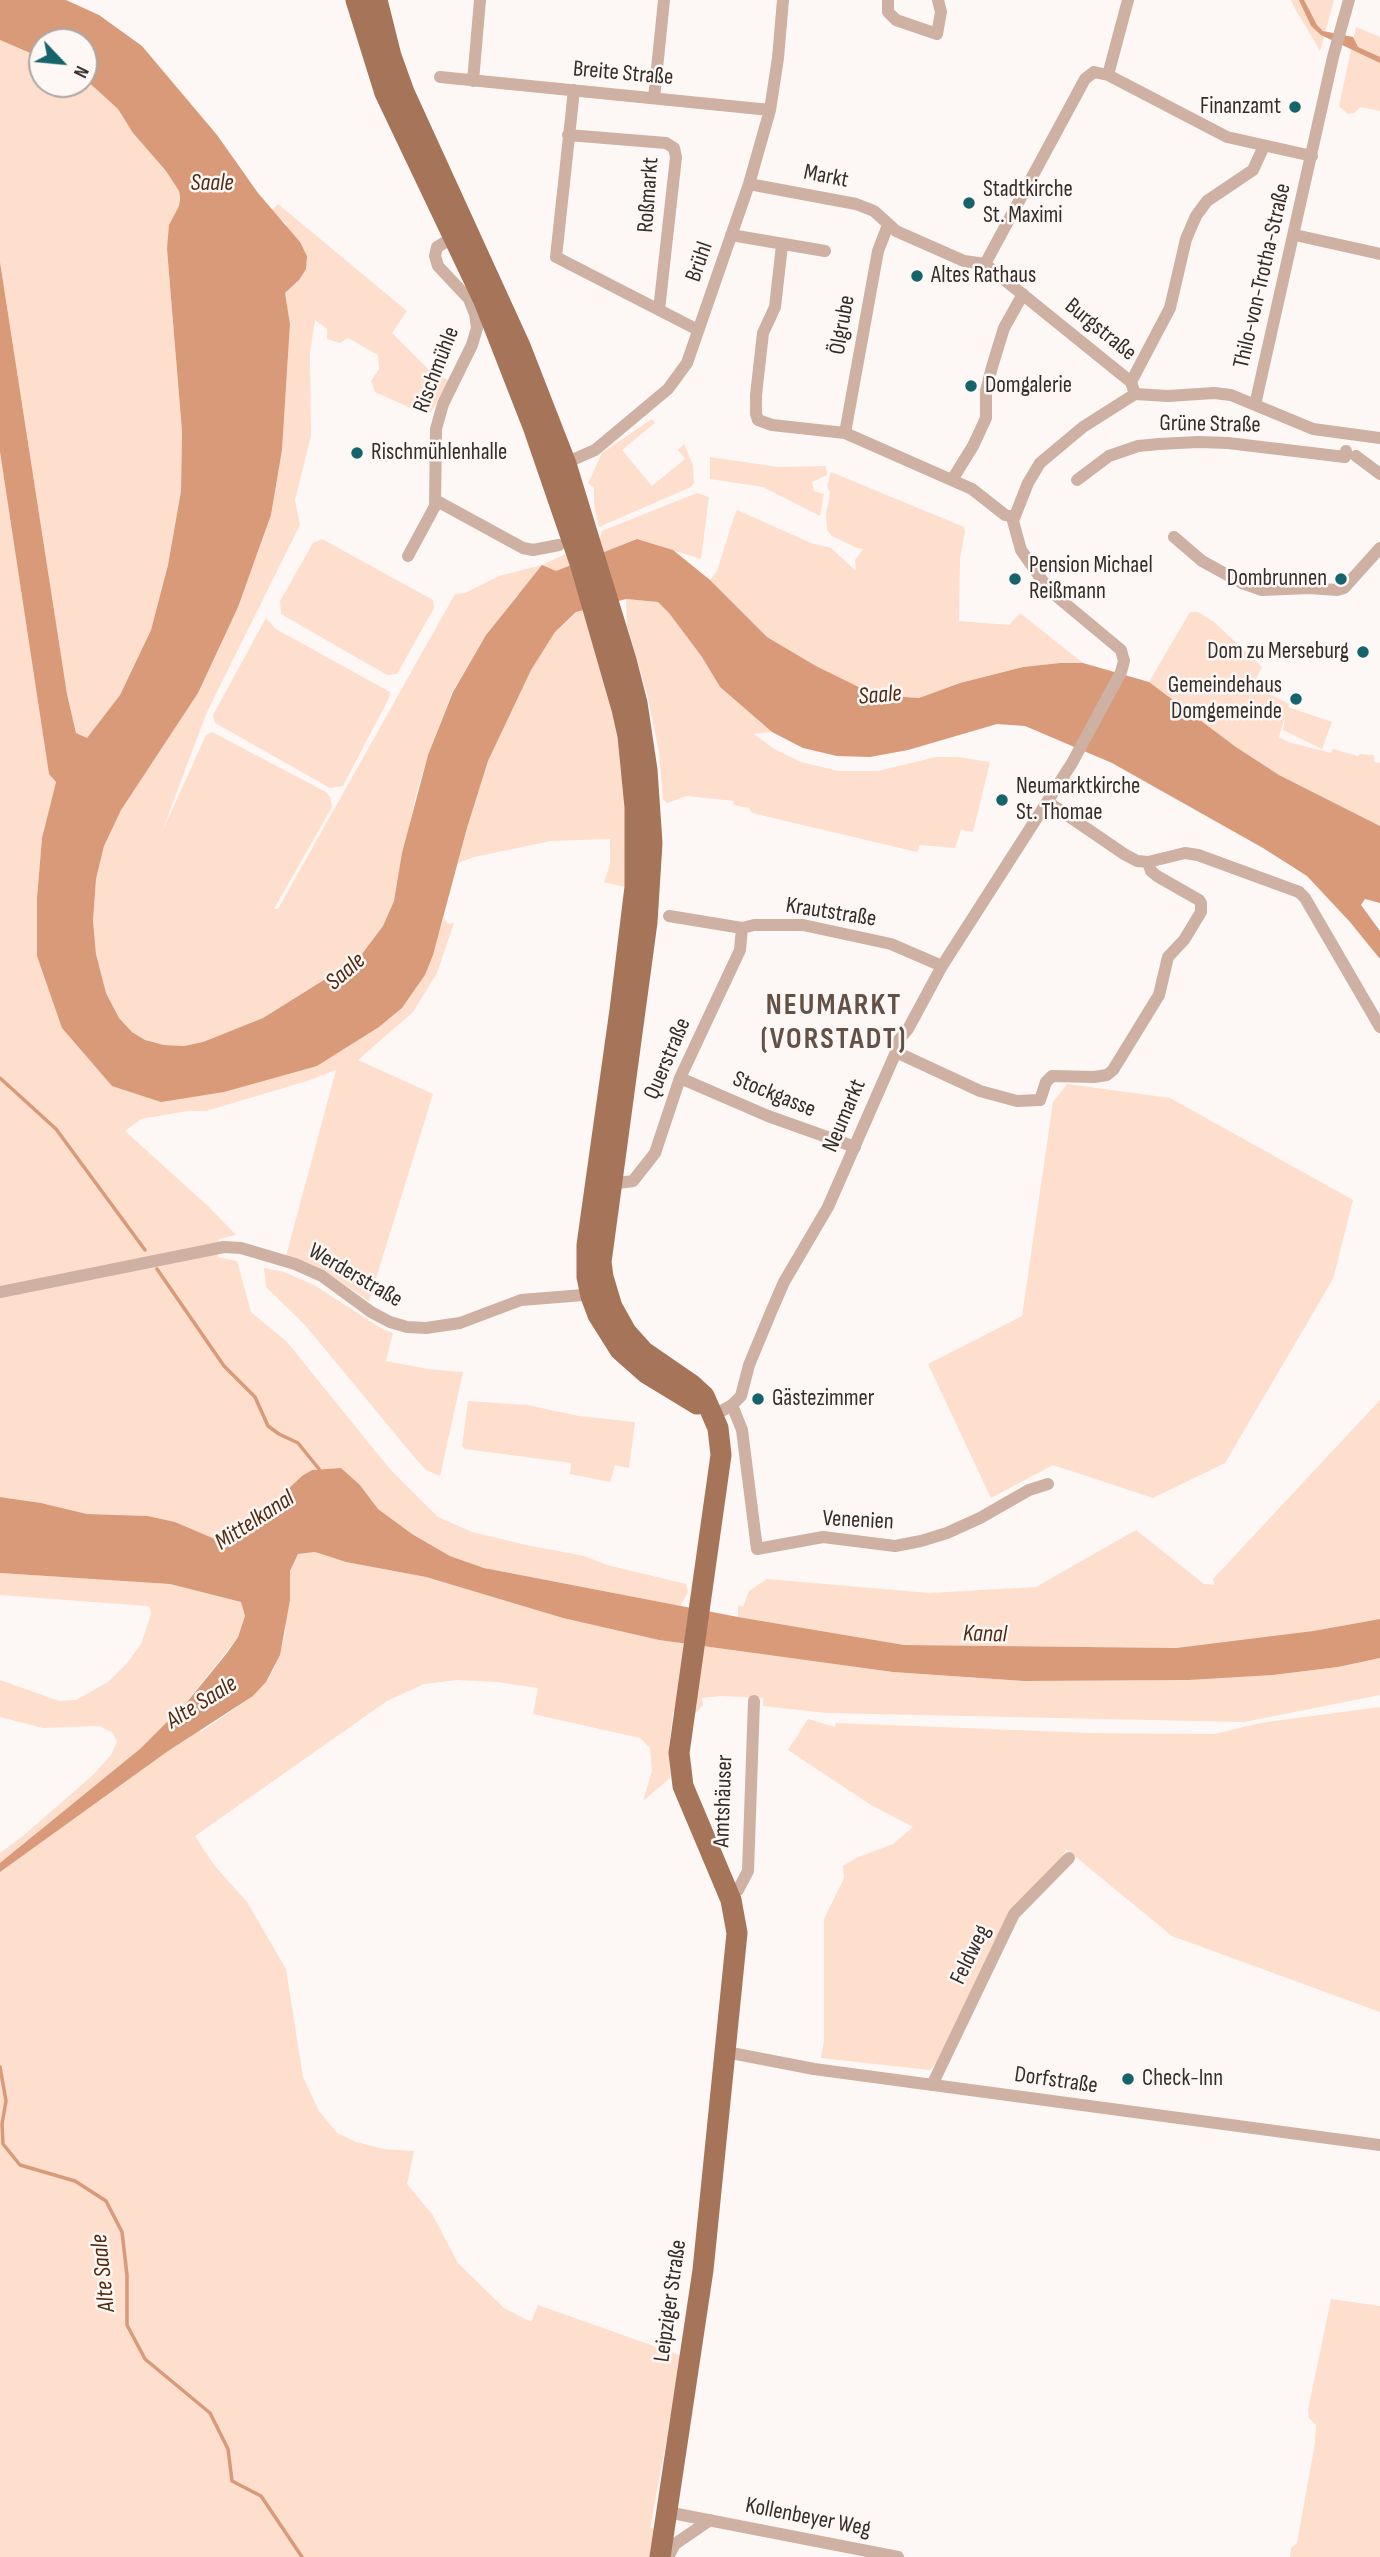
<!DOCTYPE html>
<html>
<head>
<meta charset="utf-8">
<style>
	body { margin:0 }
	#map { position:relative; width:1380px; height:2557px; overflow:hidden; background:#fdf8f6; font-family:"Sofia Sans Condensed",sans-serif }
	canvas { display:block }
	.north { position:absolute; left:28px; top:28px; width:70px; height:70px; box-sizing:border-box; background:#fdf8f6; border:2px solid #ada7a4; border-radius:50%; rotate:116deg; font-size:19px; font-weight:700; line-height:28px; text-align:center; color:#352d29 }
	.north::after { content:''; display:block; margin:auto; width:24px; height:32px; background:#16646b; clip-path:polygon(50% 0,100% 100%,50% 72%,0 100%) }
</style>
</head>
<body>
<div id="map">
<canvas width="1380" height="2557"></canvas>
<div class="north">N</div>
</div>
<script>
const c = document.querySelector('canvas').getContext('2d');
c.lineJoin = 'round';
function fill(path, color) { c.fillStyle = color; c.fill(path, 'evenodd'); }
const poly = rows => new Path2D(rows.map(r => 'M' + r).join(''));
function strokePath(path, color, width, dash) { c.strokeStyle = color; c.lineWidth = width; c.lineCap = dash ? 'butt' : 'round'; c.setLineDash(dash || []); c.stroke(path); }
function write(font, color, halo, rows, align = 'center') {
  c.font = font + ' "Sofia Sans Condensed",sans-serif'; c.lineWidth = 5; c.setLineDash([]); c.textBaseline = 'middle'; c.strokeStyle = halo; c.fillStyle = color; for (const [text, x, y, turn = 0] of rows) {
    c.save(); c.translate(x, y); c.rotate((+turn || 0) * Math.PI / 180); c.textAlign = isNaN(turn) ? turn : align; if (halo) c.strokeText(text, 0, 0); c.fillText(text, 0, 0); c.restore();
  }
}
fill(poly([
	[1291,0,1334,0,1320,51,1294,7],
	[1356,27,1380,37,1380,111,1361,107,1354,113,1348,114,1339,106],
	[0,40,42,58,42,84,84,84,84,78,118,109,133,133,166,171,179,191,179,206,175,213,167,249,182,431,181,491,168,565,151,630,120,695,87,738,76,733,67,694,0,262],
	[278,204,407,311,392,333,432,373,449,380,431,412,424,414,375,392,371,381,379,369,378,355,348,338,340,343,327,339,327,329,315,320,310,353,311,436,295,500,300,525,207,712,161,834,206,735,212,732,326,792,330,797,332,807,274,909,278,909,455,594,465,593,499,576,542,565,600,538,602,531,697,493,709,497,701,559,637,539,556,571,517,595,486,635,452,692,428,755,415,798,394,901,383,926,373,942,359,958,263,1018,203,1042,184,1046,164,1045,145,1040,132,1032,119,1018,106,993,96,954,93,921,96,879,104,846,121,809,198,693,256,558,271,515,282,450,290,325,285,293,299,280,286,224,272,210],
	[652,419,655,423,622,450,652,486,685,459,678,450,684,444,693,465,694,483,691,487,599,527,594,505,594,488,588,483,602,453],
	[0,452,49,773,56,782,42,839,37,898,62,1028,292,1072,317,1066,379,1027,402,1008,425,975,444,918,448,924,454,923,437,973,413,1012,358,1060,433,1094,369,1301,325,1271,286,1256,336,1070,307,1081,206,1111,187,1111,141,1119,125,1131,208,1206,236,1235,219,1239,218,1257,237,1261,251,1312,287,1342,389,1468,438,1517,472,1532,526,1545,584,1556,607,1565,686,1584,688,1592,680,1606,484,1568,450,1556,412,1534,378,1509,360,1485,341,1468,312,1470,284,1493,272,1512,232,1539,215,1539,175,1522,148,1516,87,1514,41,1503,0,1497],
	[710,457,778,467,826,466,827,475,812,482,814,491,824,494,820,516,763,487,710,479],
	[831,472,964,527,965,531,960,558,959,621,1009,625,1020,613,1083,663,1060,663,1023,667,960,683,919,698,875,695,816,666,767,637,710,580,717,571,733,520,737,510,811,543,831,548,856,571,855,560,863,549,857,548,832,536,827,530,826,515,830,493,827,486],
	[322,539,433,600,434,608,397,674,387,675,281,614,280,601,313,543],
	[626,599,658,602,669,613,702,657,720,687,772,732,754,734,774,749,801,762,838,771,878,771,936,757,957,757,990,762,973,832,961,830,955,848,920,845,917,852,752,813,749,808,733,805,734,801,687,796,667,803,663,799,659,752,647,694,627,625],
	[583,610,600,647,628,791,629,888,604,882,610,864,610,839,551,841,474,857,458,863,467,828,488,761,530,671,555,632,577,612],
	[1190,612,1198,612,1214,622,1262,667,1253,685,1289,704,1288,707,1332,722,1322,749,1283,730,1286,713,1279,737,1288,742,1331,753,1333,749,1358,756,1360,754,1374,755,1374,762,1380,763,1380,826,1279,775,1236,747,1149,682],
	[266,618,276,629,390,692,389,698,343,786,330,788,215,723,213,715],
	[1067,1084,1170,1098,1353,1200,1333,1279,1225,1463,1153,1498,1053,1465,991,1498,928,1364,1022,1316,1053,1102],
	[264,1268,284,1272,314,1285,384,1330,393,1333,386,1361,427,1369,463,1372,440,1476,426,1470,415,1458,305,1325,266,1287],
	[1380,1400,1380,1619,1313,1631,1176,1648,904,1645,738,1617,738,1605,743,1607,749,1591,767,1579,929,1593,1036,1587,1136,1530,1204,1584,1215,1585,1213,1579],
	[468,1401,527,1405,579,1416,635,1422,629,1468,615,1465,610,1482,570,1474,571,1463,465,1449,462,1446],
	[315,1552,346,1562,426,1577,563,1618,659,1640,893,1672,1024,1681,1189,1680,1273,1675,1338,1667,1380,1658,1380,1695,1244,1722,827,1713,763,1706,763,1698,721,1696,702,1698,703,1705,694,1715,673,1712,669,1745,670,1778,643,1801,652,1771,650,1748,640,1738,533,1714,538,1688,497,1682,457,1680,424,1684,387,1701,195,1836,214,1865,247,1902,286,1969,303,2077,319,2111,337,2133,356,2142,384,2149,414,2151,407,2184,432,2214,458,2263,504,2308,531,2322,538,2305,682,2356,650,2528,655,2529,650,2557,0,2557,0,1853,23,1836,93,1775,111,1755,117,1742,113,1733,99,1726,43,1728,0,1717,0,1680,59,1701,76,1700,108,1682,127,1663,141,1644,151,1614,150,1608,147,1606,0,1595,0,1573,170,1584,241,1602,245,1616,238,1637,184,1705,201,1732,253,1696,266,1682,275,1667,285,1635,286,1616,290,1600,290,1571,298,1554],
	[1380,1707,1380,2012,1172,1936,1066,1849,1061,1859,1013,1908,936,2063,930,2070,821,2058,824,2040,824,1919,844,1878,843,1866,856,1858,893,1844,913,1827,871,1805,788,1750,808,1719,835,1727,836,1723,1093,1733,1215,1734,1260,1723],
	[1331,2299,1380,2306,1380,2557,1290,2557,1291,2548,1297,2543,1315,2443,1316,2425,1309,2418,1308,2410]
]), '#fedecd');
fill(poly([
	[0,0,66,0,99,15,142,46,217,135,258,193,300,242,307,256,306,269,299,280,285,293,290,324,282,450,271,515,238,607,198,693,121,810,104,846,96,879,93,921,96,954,106,993,119,1018,132,1032,145,1040,164,1045,184,1046,203,1042,263,1018,359,958,383,926,394,901,402,853,428,755,453,692,486,635,542,565,556,571,637,539,673,550,710,580,767,637,816,666,875,695,919,698,960,683,1023,667,1060,663,1083,663,1149,682,1236,747,1279,775,1380,826,1380,903,1365,899,1361,905,1380,931,1380,959,1350,922,1307,876,1263,848,1112,763,1025,726,997,724,908,750,870,757,837,756,803,748,772,732,720,687,702,657,669,613,658,602,626,599,576,612,555,632,531,670,488,761,467,828,433,955,425,975,402,1008,379,1027,317,1066,224,1092,161,1102,112,1086,62,1028,37,956,37,898,42,838,56,782,49,774,0,452,0,262,67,694,76,733,87,738,120,695,151,630,168,565,181,491,182,431,167,249,169,225,179,206,180,198,179,191,166,171,133,133,118,109,84,78,84,42,42,42,42,58,0,40],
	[1299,0,1304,0,1317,25,1323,31,1353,37,1358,47,1380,57,1380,63,1321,35,1311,26],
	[341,1468,360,1485,378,1509,412,1534,450,1556,484,1568,738,1617,904,1645,1176,1648,1313,1631,1380,1619,1380,1658,1338,1667,1273,1675,1189,1680,1024,1681,893,1672,659,1640,563,1618,426,1577,346,1562,315,1552,298,1554,290,1571,290,1600,280,1655,266,1682,253,1696,168,1751,0,1872,0,1863,140,1749,187,1702,227,1653,238,1637,245,1616,241,1602,170,1584,0,1573,0,1497,41,1503,87,1514,148,1516,175,1522,215,1539,232,1539,272,1512,284,1493,302,1476,312,1470]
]), '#d89a79');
strokePath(poly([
	[0,1078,56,1129,145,1250],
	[157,1269,224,1366,255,1397,268,1426,279,1434,298,1443,319,1469],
	[0,2067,6,2101,2,2124,3,2144,20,2165,75,2181,106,2201,122,2232,127,2275,127,2325,145,2359,210,2413,228,2449,232,2481,261,2496,302,2557]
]), '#d89a79', 3.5);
strokePath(poly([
	[888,0,888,12,896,20,937,34,941,12,938,0],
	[1108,75,1128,0],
	[440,77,770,110],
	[473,81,480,0],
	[574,90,556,257,698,330],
	[654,98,664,0],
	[568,135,666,143,674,148,676,157,659,310],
	[749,184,856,204,874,211,896,231,964,261,985,264,1131,382,1135,394],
	[731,235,825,251],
	[1295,235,1380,254],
	[782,245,775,307,763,333,756,395,756,414,758,420,772,425,845,433,972,489,1005,515,1014,517],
	[985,264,1085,79,1094,72,1108,75,1227,137,1312,156],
	[1131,382,1170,308,1186,239,1196,216,1207,201,1253,170,1264,146],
	[1135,394,1168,396,1214,393,1231,395,1313,429,1380,438],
	[1255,405,1333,57,1349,0],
	[845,433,878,251,888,225],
	[1356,456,1380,474],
	[561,465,595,450,668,389,687,363,749,184,770,110,778,58,783,0],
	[952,480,973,446,986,418,986,391,992,367,1004,328,1023,294],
	[1077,480,1109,456,1138,446,1159,444,1198,442,1228,443,1345,457,1346,451],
	[437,501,523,548,533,550,559,545],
	[1174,537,1202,561,1242,583,1262,590,1309,588,1337,590,1344,588,1380,548],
	[408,556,435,506,436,429,443,404,472,345,477,328,475,314,469,299,438,266,435,256,437,247,454,237],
	[1048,802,1124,854,1137,861,1148,862,1185,853,1198,855,1299,892,1305,898,1380,1027],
	[669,916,742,928,754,925,803,925,891,944,942,966],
	[896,1052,980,1091,1017,1101,1040,1100,1046,1082,1052,1076,1094,1077,1107,1075,1113,1070,1159,995,1168,957,1184,940,1201,912,1201,903,1199,900,1157,876,1151,871,1148,862],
	[680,1078,768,1116,855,1147],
	[611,1184,633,1181,655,1153,680,1078,740,950,742,928],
	[0,1292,224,1247,241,1248,295,1264,322,1276,371,1312,390,1322,407,1327,426,1328,460,1323,521,1300,596,1294],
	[732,1405,742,1430,757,1549,823,1537,895,1546,921,1541,947,1533,980,1518,1029,1490,1048,1484],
	[713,1416,732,1405,741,1396,749,1365,771,1312,784,1282,828,1207,896,1052,898,1041,908,1029,942,966,1072,763,1121,672,1124,661,1121,650,1049,590,1021,550,1013,521,1028,483,1040,463,1083,427,1135,394],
	[729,1895,738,1890,748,1871,754,1701],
	[726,2052,814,2069,1380,2145],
	[932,2085,1014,1914,1069,1858],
	[667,2512,898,2557],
	[668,2557,675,2544,710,2520]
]), '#ceb1a2', 12);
strokePath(poly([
	[356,0,385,93,484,301,534,429,580,563,622,709,628,736,635,807,635,887,620,1010,587,1245,587,1277,591,1296,598,1315,620,1350,646,1373,697,1404],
	[377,0,391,56,404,92,520,346,566,464,626,660,637,703,647,770,652,843,647,922,601,1262,603,1277,612,1307,626,1332,644,1352,692,1385,704,1396,718,1428,721,1455,679,1753,683,1786,731,1900,737,1933,703,2270,660,2557]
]), '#a67459', 21);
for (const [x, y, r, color] of [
	[1295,107,7,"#16646b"],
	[969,203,7,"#16646b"],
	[917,276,7,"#16646b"],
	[971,386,7,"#16646b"],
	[357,453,7,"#16646b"],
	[1015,579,7,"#16646b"],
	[1341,579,7,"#16646b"],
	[1363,652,7,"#16646b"],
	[1296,699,7,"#16646b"],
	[1002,800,7,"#16646b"],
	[758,1399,7,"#16646b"],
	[1128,2079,7,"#16646b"]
]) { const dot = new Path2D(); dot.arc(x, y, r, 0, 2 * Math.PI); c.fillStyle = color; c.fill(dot); strokePath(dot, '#fdf8f6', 2.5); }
write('23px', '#352d29', '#fdf8f6', [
	["Breite Straße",623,74,5],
	["Markt",826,177,11],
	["Roßmarkt",649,195,-86],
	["Brühl",700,262,-71],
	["Thilo-von-Trotha-Straße",1263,276,-77],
	["Ölgrube",843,325,-80],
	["Burgstraße",1100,330,39],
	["Rischmühle",437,370,-69],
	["Grüne Straße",1210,425,1],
	["Krautstraße",831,913,9],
	["Querstraße",668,1059,-67],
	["Stockgasse",774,1095,22],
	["Neumarkt",845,1116,-67],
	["Werderstraße",355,1276,30],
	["Venenien",858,1521,3],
	["Amtshäuser",724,1801,-88],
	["Feldweg",971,1955,-64],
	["Dorfstraße",1056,2081,8],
	["Leipziger Straße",671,2301,-82],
	["Kollenbeyer Weg",808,2518,11]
]);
write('23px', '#352d29', '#fdf8f6', [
	["Finanzamt",1281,107,"right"],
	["Stadtkirche",983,190],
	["St. Maximi",983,216],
	["Altes Rathaus",931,276],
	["Domgalerie",985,386],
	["Rischmühlenhalle",371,453],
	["Pension Michael",1029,566],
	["Reißmann",1029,592],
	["Dombrunnen",1327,579,"right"],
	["Dom zu Merseburg",1349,652,"right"],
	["Gemeindehaus",1282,686,"right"],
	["Domgemeinde",1282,712,"right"],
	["Neumarktkirche",1016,787],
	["St. Thomae",1016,813],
	["Gästezimmer",772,1399],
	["Check-Inn",1142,2079]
], 'left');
write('italic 24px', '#542b12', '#fdf8f6', [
	["Saale",212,184],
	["Saale",880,696,-5],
	["Saale",346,972,-41],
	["Mittelkanal",255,1521,-33],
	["Kanal",985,1635,1],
	["Alte Saale",202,1703,-32],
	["Alte Saale",104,2273,-96]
]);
c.letterSpacing = '2px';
write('bold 30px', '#635147', '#fdf8f6', [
	["NEUMARKT",834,1006],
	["(VORSTADT)",834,1040]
]);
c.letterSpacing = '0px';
</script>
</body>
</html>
